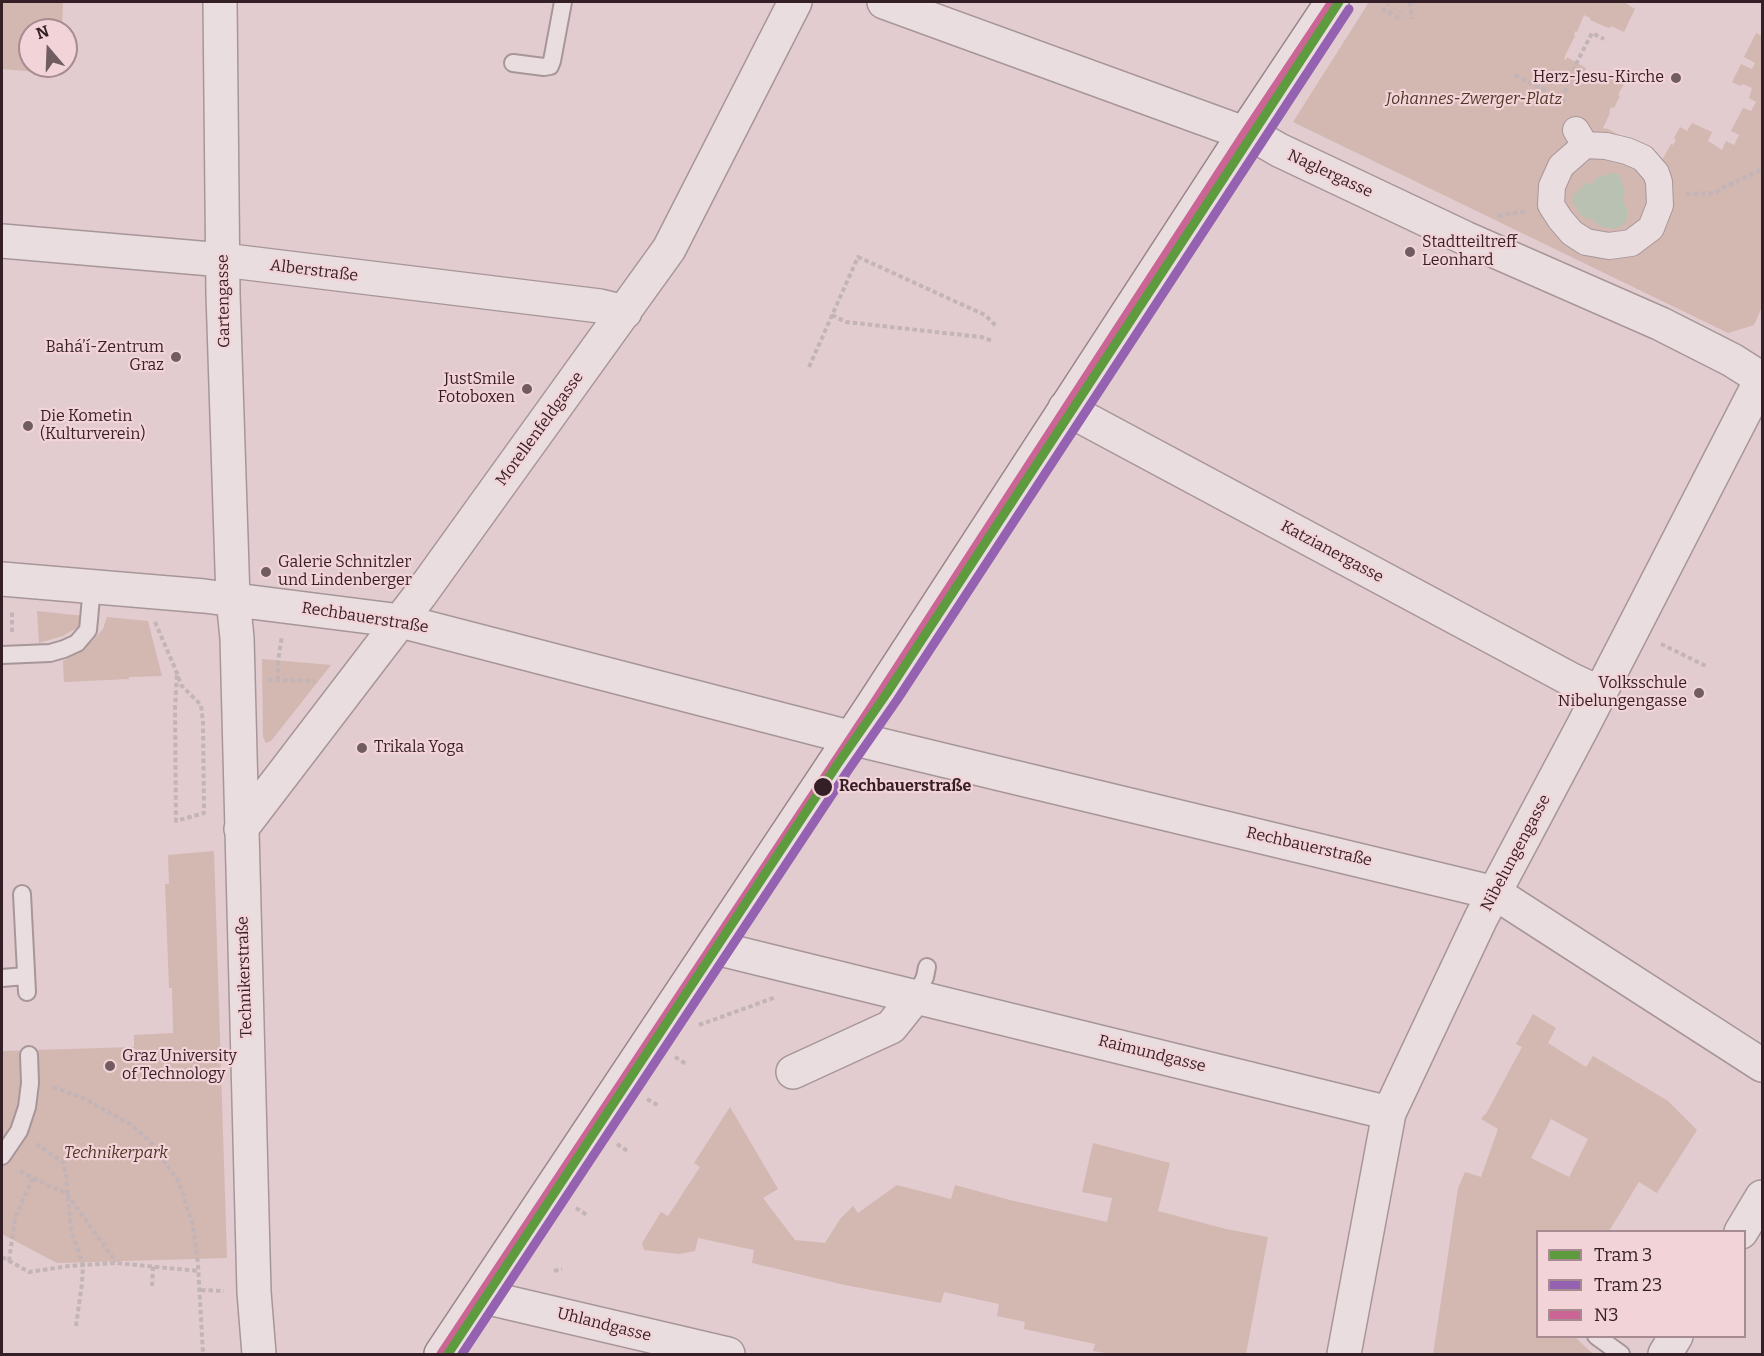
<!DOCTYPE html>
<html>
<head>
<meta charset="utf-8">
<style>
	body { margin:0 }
	#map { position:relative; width:1764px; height:1356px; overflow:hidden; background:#e2cccf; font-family:Bitter,serif }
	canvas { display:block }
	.frame { position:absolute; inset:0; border:3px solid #341f26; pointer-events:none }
	.legend { position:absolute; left:1536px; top:1230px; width:210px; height:108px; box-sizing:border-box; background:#f2d3d7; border:2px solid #a68b90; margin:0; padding:8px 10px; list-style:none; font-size:18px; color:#341f26 }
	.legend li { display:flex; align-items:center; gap:12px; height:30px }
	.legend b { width:30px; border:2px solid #a68b90 }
	.north { position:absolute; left:18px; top:18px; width:60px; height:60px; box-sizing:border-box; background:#f2d3d7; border:2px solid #a68b90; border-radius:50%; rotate:341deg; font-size:16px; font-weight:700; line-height:24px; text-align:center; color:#341f26 }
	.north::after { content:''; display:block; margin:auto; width:21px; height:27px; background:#715c61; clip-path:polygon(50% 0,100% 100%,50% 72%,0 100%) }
</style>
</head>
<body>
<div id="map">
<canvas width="1764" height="1356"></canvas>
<div class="frame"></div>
<ul class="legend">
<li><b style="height:8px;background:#5e9b3f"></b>Tram 3</li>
<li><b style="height:8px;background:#9462b1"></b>Tram 23</li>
<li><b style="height:8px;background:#ca6595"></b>N3</li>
</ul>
<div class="north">N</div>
</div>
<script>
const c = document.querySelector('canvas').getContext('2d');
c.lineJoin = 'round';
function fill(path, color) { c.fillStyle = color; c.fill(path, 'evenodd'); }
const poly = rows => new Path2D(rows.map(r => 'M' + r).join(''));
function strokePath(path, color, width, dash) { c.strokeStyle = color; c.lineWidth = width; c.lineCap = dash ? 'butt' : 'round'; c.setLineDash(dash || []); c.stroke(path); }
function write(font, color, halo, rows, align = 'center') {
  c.font = font + ' Bitter,serif'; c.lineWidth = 4.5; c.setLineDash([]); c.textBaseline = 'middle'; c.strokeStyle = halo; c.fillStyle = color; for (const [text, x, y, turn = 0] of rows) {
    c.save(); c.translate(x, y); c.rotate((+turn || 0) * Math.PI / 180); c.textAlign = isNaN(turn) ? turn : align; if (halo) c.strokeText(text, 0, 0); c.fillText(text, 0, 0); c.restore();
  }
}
fill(poly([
	[2,2,63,2,62,30,30,30,30,66,62,66,62,74,2,69],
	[1369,2,1624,2,1635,9,1624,32,1611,26,1610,28,1606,27,1590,20,1590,18,1584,15,1577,32,1575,31,1574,35,1575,36,1564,58,1566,60,1567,57,1586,68,1585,71,1606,82,1610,74,1625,82,1618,95,1620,96,1614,108,1611,107,1609,112,1610,113,1603,128,1605,129,1606,128,1662,158,1662,160,1671,144,1673,145,1676,140,1674,138,1680,127,1687,131,1692,123,1712,132,1708,141,1722,150,1726,141,1734,145,1739,135,1731,131,1743,108,1751,111,1756,102,1749,98,1752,88,1743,84,1741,86,1732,82,1741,64,1752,69,1755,63,1744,57,1756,33,1762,36,1762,307,1754,325,1728,333,1293,122],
	[37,611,84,616,80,626,63,636,39,643],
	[107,617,148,621,162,676,129,677,129,679,64,682,63,661,78,653,92,641,103,629],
	[262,659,331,665,271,741,266,743,263,737],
	[214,851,227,1258,57,1263,2,1234,2,1051,134,1047,134,1035,173,1033,172,988,169,988,165,884,169,884,168,855],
	[1533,1014,1556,1028,1548,1043,1586,1067,1593,1056,1668,1101,1697,1130,1657,1193,1639,1182,1609,1231,1538,1232,1538,1336,1575,1337,1593,1354,1433,1354,1458,1188,1465,1172,1481,1177,1498,1129,1481,1119,1487,1112,1522,1047,1516,1044],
	[1551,1119,1588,1139,1569,1177,1531,1158],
	[730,1107,778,1189,763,1198,795,1240,825,1243,840,1219,853,1206,858,1213,897,1185,951,1199,955,1185,1010,1200,1107,1222,1112,1198,1082,1192,1093,1143,1170,1163,1158,1211,1226,1229,1268,1237,1246,1354,1112,1354,1093,1351,1095,1344,1024,1329,1025,1322,997,1316,999,1304,944,1292,941,1303,845,1285,752,1263,754,1250,698,1238,695,1251,679,1254,644,1250,642,1243,661,1212,668,1216,700,1167,694,1163]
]), '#d3b7b1');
fill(poly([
	[1612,173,1618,173,1623,185,1625,192,1623,199,1627,210,1627,219,1624,224,1615,229,1602,227,1591,219,1581,216,1572,201,1574,194,1581,188,1587,183,1592,184,1596,178]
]), '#b9c2b2');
const service = poly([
	[513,63,544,67,550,66,552,61,563,2],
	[2,655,50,653,64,649,77,643,88,630,92,587],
	[22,894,27,992],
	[2,978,25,976],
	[916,996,925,977,927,967],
	[2,1156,19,1131,27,1107,30,1083,29,1055],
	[1596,1336,1621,1354]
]);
const pedestrian = poly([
	[1576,130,1585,145,1606,146,1627,151,1643,158,1656,173,1659,182,1660,205,1651,228,1631,243,1609,246,1586,242,1572,233,1560,219,1551,205,1552,186,1561,166,1585,145]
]);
const minor = poly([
	[220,2,223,294,233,599,237,638,254,1292,259,1354],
	[884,2,1260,139,1279,150,1465,238,1661,324,1732,360,1762,379],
	[2,241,223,260,600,306,625,312],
	[1065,408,1572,680,1600,693],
	[2,579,204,596,401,621,868,742,1495,893,1762,1065],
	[241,829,420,595,669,249,795,2],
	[712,947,1389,1113],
	[793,1072,891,1027,916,996],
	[1741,1232,1762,1197],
	[480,1296,728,1354],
	[1344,1354,1389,1113,1481,918,1583,726,1762,378],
	[1665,1354,1676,1336]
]);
const secondary = poly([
	[441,1354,872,706,1244,134,1332,2]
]);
strokePath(service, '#a79699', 20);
strokePath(pedestrian, '#a79699', 28);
strokePath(minor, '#a79699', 36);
strokePath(secondary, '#978589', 36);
strokePath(poly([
	[1410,2,1412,19],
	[1383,12,1388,4],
	[1389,15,1393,8],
	[1396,19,1401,12],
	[1515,75,1562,99,1565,105],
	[1562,99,1577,62,1592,33,1604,39],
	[1686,194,1713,193,1762,169],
	[1498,216,1526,211],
	[832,315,846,322,981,337,993,341],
	[809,367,858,257,985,315,996,326],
	[155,622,177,673,181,685,201,705,203,722,204,813,176,821,175,709,177,673],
	[12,632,12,610],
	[1661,644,1706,666],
	[268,680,315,681],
	[278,680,278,661,282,636],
	[699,1025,776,997],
	[675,1057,686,1064],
	[53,1087,81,1097,130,1124,149,1140,179,1182,193,1226,198,1264,203,1354],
	[647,1099,659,1106],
	[36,1144,63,1162,66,1174,71,1230,83,1265,82,1283,76,1326],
	[617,1144,629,1152],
	[20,1171,33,1178,67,1194,116,1262],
	[576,1208,587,1215],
	[2,1257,29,1272,69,1266,116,1263,199,1271],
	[9,1261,15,1218,33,1178],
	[554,1271,562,1269],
	[152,1286,153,1266],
	[201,1290,224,1291]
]), '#c3b4b7', 4, [4.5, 3]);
strokePath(service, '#eadddf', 16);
strokePath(pedestrian, '#eadddf', 26);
strokePath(minor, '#eadddf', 33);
strokePath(secondary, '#eadddf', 33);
strokePath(poly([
	[441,1354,872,706,1244,134,1332,2]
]), '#ca6595', 9);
strokePath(poly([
	[448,1354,837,765,887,693,1339,2]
]), '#5e9b3f', 9);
strokePath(poly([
	[462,1354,847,772,897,700,1349,9]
]), '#9462b1', 9);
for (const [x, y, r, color] of [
	[1676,78,6,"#715c61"],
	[1410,252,6,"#715c61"],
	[176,357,6,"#715c61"],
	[527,389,6,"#715c61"],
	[28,426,6,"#715c61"],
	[266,572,6,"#715c61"],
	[1699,693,6,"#715c61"],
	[362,748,6,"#715c61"],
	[823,787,10,"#341f26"],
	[110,1066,6,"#715c61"]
]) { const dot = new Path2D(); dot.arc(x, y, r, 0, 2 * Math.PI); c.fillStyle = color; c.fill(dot); strokePath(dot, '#f2d3d7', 2); }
write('16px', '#341f26', '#f2d3d7', [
	["Herz-Jesu-Kirche",1664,78,"right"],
	["Stadtteiltreff",1422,243],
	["Leonhard",1422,261],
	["Bahá’í-Zentrum",164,348,"right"],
	["Graz",164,366,"right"],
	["JustSmile",515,380,"right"],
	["Fotoboxen",515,398,"right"],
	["Die Kometin",40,417],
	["(Kulturverein)",40,435],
	["Galerie Schnitzler",278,563],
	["und Lindenberger",278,581],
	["Volksschule",1687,684,"right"],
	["Nibelungengasse",1687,702,"right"],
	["Trikala Yoga",374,748],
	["Graz University",122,1057],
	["of Technology",122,1075]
], 'left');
write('italic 16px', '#4f3727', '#f2d3d7', [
	["Johannes-Zwerger-Platz",1474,100],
	["Technikerpark",116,1154]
]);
write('16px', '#341f26', '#f2d3d7', [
	["Naglergasse",1330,174,25],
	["Alberstraße",314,271,7],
	["Gartengasse",224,301,-91],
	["Morellenfeldgasse",540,429,-54],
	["Katzianergasse",1332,552,28],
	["Rechbauerstraße",365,618,9],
	["Rechbauerstraße",1309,847,13],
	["Nibelungengasse",1516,853,-62],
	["Technikerstraße",245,977,-92],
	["Raimundgasse",1152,1054,14],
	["Uhlandgasse",604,1325,14]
]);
write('bold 16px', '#341f26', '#f2d3d7', [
	["Rechbauerstraße",839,787]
], 'left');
</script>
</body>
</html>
